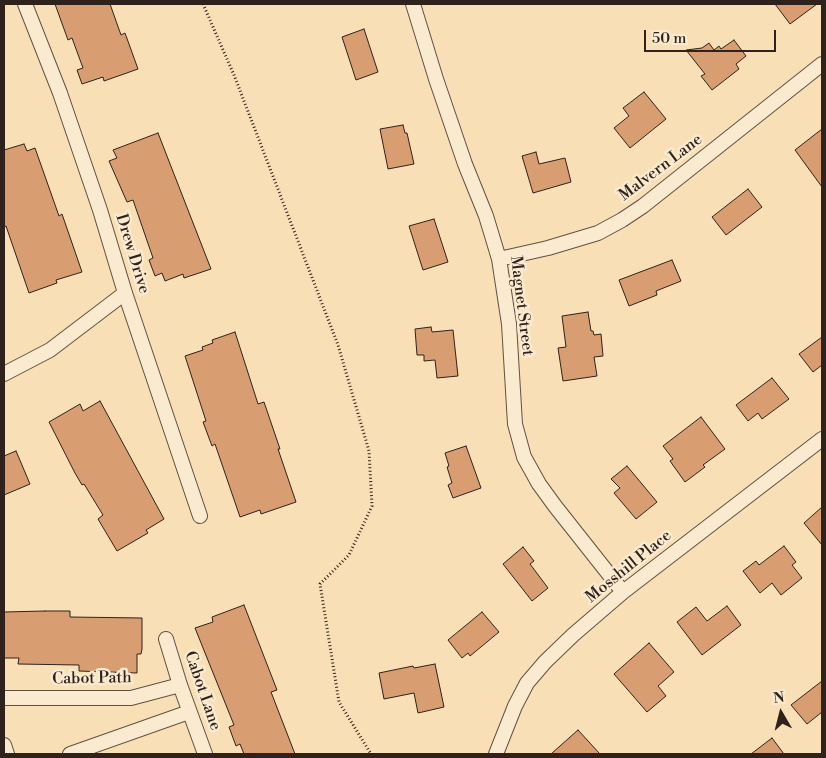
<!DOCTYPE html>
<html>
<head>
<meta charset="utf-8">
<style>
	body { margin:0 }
	#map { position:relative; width:826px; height:758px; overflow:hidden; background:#f8dfb5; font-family:"Libre Bodoni",serif }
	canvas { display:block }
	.frame { position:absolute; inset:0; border:5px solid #2f221c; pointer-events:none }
	.north { position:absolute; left:756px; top:688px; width:50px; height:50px; -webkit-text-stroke:4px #faeacf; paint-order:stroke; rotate:352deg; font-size:14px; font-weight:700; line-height:20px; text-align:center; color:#2f221c }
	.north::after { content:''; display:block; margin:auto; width:18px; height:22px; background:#2f221c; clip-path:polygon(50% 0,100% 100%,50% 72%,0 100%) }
	.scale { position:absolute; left:644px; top:30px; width:132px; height:22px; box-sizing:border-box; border:2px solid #2f221c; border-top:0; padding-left:6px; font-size:15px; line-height:18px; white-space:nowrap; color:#2f221c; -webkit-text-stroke:4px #faeacf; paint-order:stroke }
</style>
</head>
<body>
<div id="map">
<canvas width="826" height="758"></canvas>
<div class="frame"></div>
<div class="north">N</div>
<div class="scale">50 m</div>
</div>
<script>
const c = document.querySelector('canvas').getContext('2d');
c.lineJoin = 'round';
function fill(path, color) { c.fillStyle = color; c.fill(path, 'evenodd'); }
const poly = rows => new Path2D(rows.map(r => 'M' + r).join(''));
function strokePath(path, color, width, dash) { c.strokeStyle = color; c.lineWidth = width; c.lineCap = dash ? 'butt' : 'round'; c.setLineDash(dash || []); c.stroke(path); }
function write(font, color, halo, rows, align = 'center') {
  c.font = font + ' "Libre Bodoni",serif'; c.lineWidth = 5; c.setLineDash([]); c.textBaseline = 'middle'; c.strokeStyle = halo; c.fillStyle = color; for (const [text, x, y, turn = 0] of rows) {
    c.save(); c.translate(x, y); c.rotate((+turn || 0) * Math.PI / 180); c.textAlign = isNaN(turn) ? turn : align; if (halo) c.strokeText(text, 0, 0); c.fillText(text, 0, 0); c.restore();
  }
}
const building = poly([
	[55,4,110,4,121,35,125,33,138,69,104,81,103,77,82,84,77,70,83,68,72,38,68,40,55,4],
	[775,4,817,4,790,24,775,4],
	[364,29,378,72,356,80,342,37,364,29],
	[734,40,746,56,736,64,739,69,712,90,701,76,705,74,686,50,702,48,709,43,714,50,719,46,721,49,734,40],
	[644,92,666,119,630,148,614,128,629,116,623,108,644,92],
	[403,125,405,133,407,133,414,164,388,169,380,129,403,125],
	[822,129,822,187,795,150,822,129],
	[158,133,211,269,184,278,183,274,165,281,162,273,155,276,149,260,153,258,133,200,127,202,109,161,117,158,113,150,158,133],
	[24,144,27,151,35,148,59,216,62,214,82,272,56,280,57,283,29,293,6,226,4,227,4,150,24,144],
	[536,152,539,164,565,158,571,182,533,193,522,156,536,152],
	[748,189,762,207,726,235,712,217,748,189],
	[434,219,448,262,423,270,409,226,434,219],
	[672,260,681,281,656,291,657,295,629,306,619,280,672,260],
	[588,312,591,331,593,331,594,335,601,334,603,356,594,357,597,376,563,381,558,348,566,347,562,316,588,312],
	[431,327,432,332,453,330,458,376,437,378,435,360,424,361,424,355,417,355,415,329,431,327],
	[235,332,258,404,264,402,280,449,278,449,296,502,261,514,260,510,240,517,215,444,212,446,203,422,206,421,185,356,203,350,202,347,213,343,212,340,235,332],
	[822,337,822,365,813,372,799,354,822,337],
	[772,378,789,399,762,419,758,413,748,421,736,405,772,378],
	[100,401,164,519,146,530,148,533,117,551,98,519,103,515,84,484,82,485,75,473,49,422,80,404,83,411,100,401],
	[701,417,725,449,703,465,705,467,685,482,670,461,673,459,663,446,701,417],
	[466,446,481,488,453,498,448,485,452,483,447,467,449,466,445,453,466,446],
	[16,451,30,484,4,495,4,456,16,451],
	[627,466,657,502,636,519,614,493,620,488,611,479,627,466],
	[822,507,822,545,804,523,822,507],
	[784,546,796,562,792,565,802,578,781,595,772,583,760,593,743,571,756,561,759,565,784,546],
	[523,547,534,561,530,564,548,588,532,601,503,564,523,547],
	[244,605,277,690,271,692,295,754,244,754,240,744,236,746,229,727,234,725,195,628,213,622,212,617,244,605],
	[727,606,741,625,702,655,677,622,696,607,707,621,727,606],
	[45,611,70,611,70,617,142,618,142,649,141,654,137,654,137,673,79,671,79,665,18,664,19,658,4,658,4,612,45,611],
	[482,612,499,632,470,656,468,653,462,658,448,640,482,612],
	[649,643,674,672,658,686,666,696,647,712,614,674,649,643],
	[435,664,444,707,418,713,414,693,384,699,379,673,413,666,414,668,435,664],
	[822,681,822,712,807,724,791,705,822,681],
	[578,730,600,754,551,754,578,730],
	[772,738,784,754,751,754,772,738]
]);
fill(building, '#d89d70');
strokePath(building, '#2f221c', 1);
const minor = poly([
	[25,4,60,93,100,210,125,293,200,516],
	[413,4,436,79,465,164,486,216,499,259,509,324,515,424,524,457,539,484,555,506,623,592],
	[499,259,548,248,598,233,622,220,643,206,822,64],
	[4,374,50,350,125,293],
	[166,639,180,685,205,754],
	[4,698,131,698,180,685],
	[4,745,7,754],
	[70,754,189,712],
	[496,754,515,706,527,683,545,662,573,635,623,592,822,439]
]);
strokePath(minor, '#615142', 16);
strokePath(poly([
	[203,4,234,75,338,345,369,451,372,506,349,555,320,584,339,702,371,754]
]), '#2f221c', 3, [1, 2.5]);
strokePath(minor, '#faeacf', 14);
write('16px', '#2f221c', '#faeacf', [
	["Malvern Lane",661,168,-37],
	["Drew Drive",132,254,73],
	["Magnet Street",521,306,83],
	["Mosshill Place",629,567,-39],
	["Cabot Path",92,679,-1],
	["Cabot Lane",202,691,71]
]);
</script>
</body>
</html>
